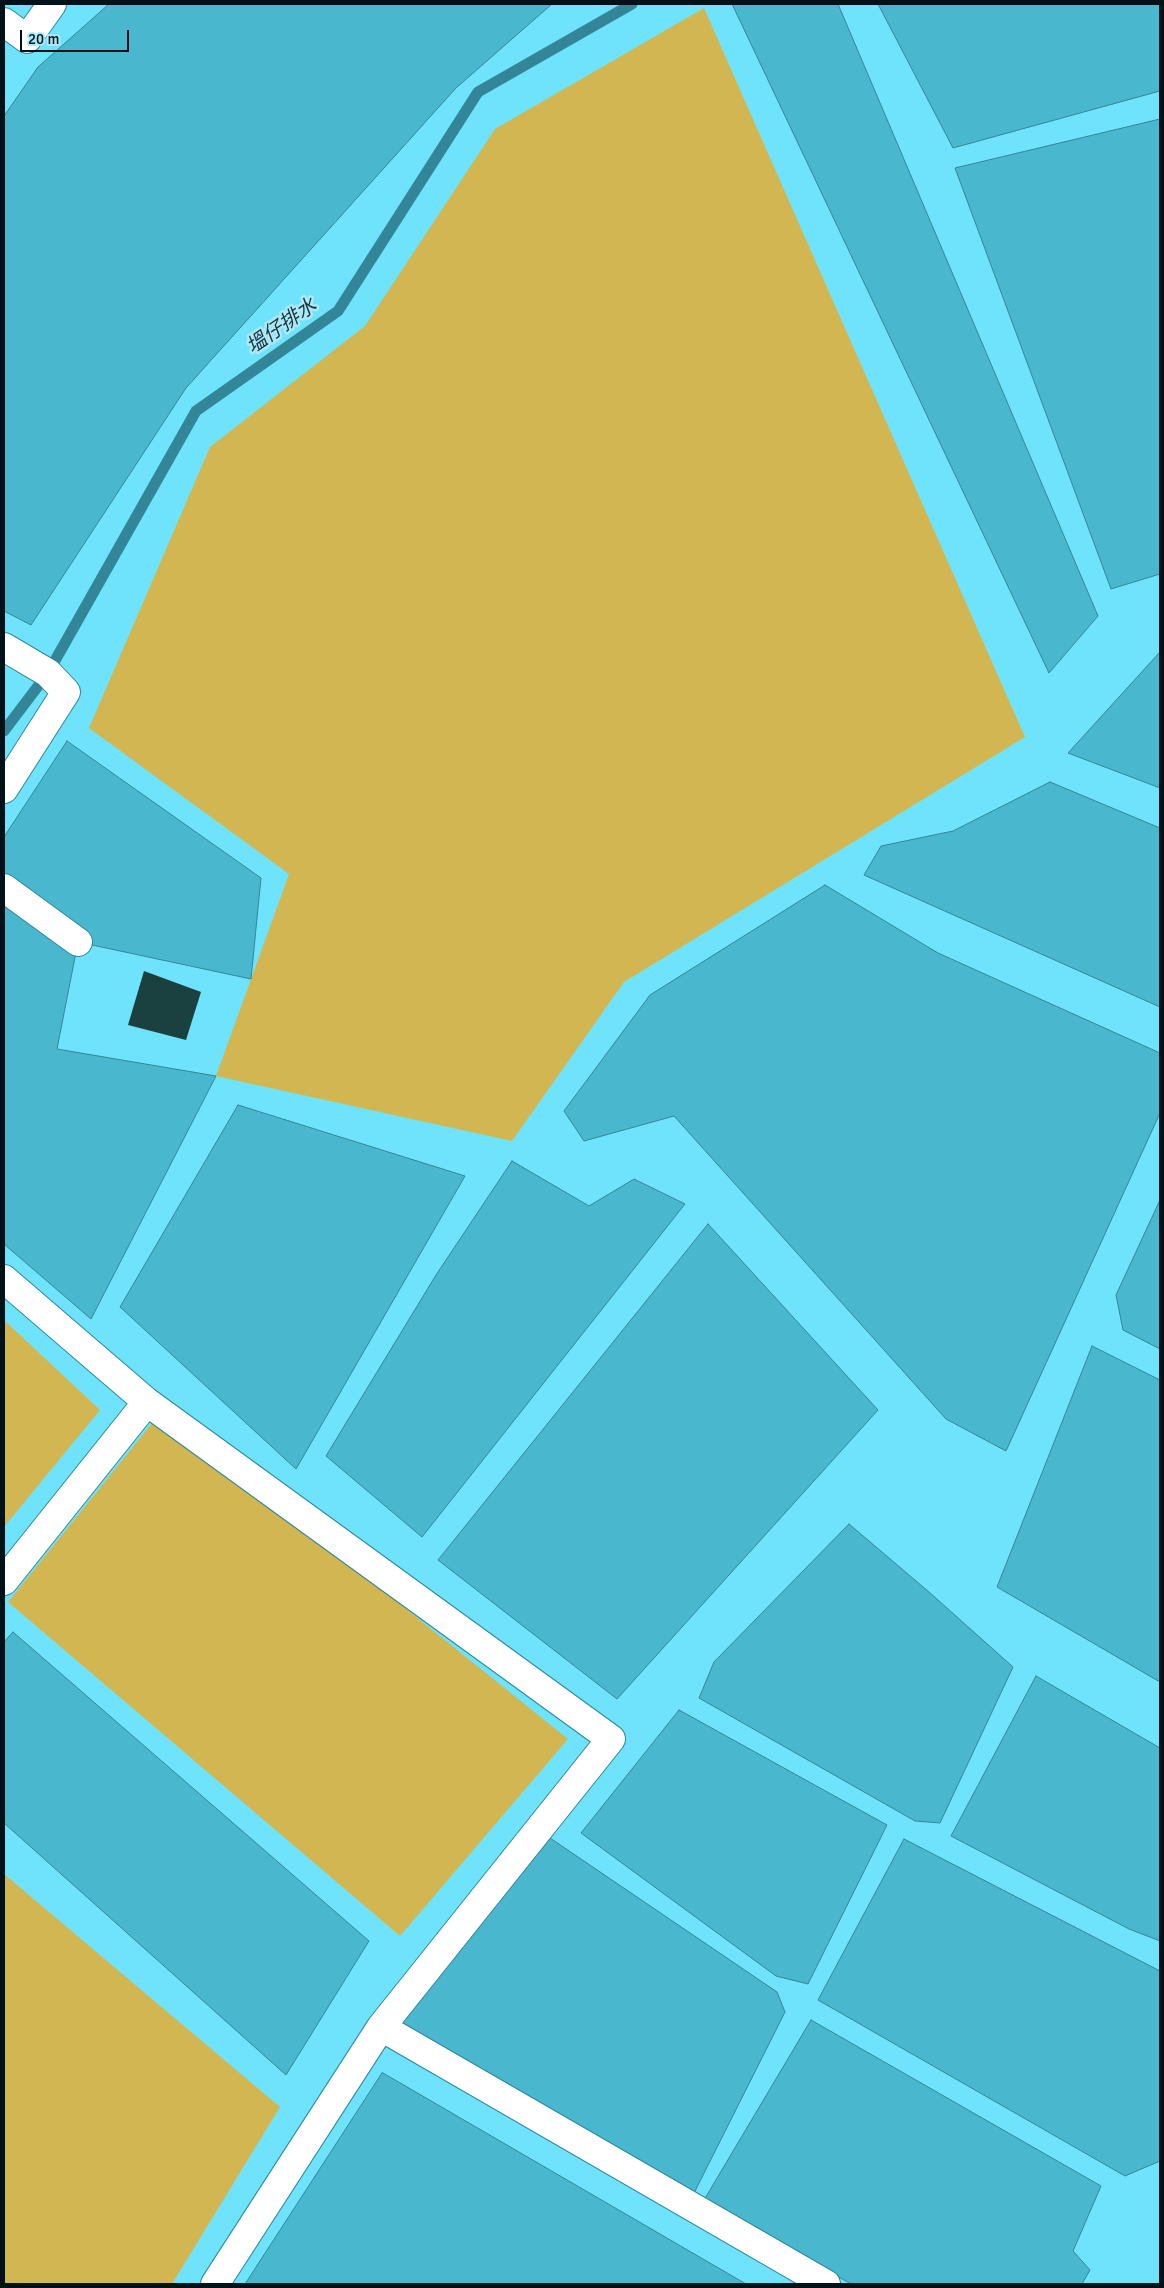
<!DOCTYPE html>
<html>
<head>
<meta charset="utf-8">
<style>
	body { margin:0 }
	#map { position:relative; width:1164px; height:2288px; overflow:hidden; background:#6fe3fc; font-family:Signika,sans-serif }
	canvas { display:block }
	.frame { position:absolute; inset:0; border:5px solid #001218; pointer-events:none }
	.scale { position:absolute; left:20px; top:30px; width:109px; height:22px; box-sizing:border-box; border:2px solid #001218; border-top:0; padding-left:6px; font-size:15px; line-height:18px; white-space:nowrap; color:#001218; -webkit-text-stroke:4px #abe9f8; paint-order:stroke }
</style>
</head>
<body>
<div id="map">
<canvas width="1164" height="2288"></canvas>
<div class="frame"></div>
<div class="scale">20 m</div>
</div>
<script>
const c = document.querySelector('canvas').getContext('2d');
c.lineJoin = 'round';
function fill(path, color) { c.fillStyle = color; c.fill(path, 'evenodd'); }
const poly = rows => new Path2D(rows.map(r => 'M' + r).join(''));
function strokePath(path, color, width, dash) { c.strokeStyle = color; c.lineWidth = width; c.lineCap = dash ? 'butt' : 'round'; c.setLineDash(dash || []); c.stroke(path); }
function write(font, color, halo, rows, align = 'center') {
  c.font = font + ' Signika,"Noto Sans TC",sans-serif'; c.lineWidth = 5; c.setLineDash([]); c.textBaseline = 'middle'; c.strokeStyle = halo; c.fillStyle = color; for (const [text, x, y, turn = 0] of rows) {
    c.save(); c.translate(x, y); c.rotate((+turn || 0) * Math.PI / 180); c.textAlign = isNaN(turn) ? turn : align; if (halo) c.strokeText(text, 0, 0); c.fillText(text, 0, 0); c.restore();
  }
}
fill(poly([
	[704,8,1025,737,624,982,512,1141,216,1076,289,874,89,728,210,447,365,326,495,129],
	[4,1320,100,1410,4,1527],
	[161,1412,568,1739,400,1936,8,1602],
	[4,1874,280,2107,172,2284,4,2284]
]), '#d2b651');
const water = poly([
	[109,4,552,4,456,88,186,388,31,625,4,611,4,116,38,67,109,4],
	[732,4,838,4,1098,616,1049,673,732,4],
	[878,4,1160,4,1160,91,953,148,878,4],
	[1160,119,1160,574,1111,589,955,168,1160,119],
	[1160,652,1160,788,1068,753,1160,652],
	[67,741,261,878,251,979,78,942,57,1049,216,1076,91,1319,4,1244,4,837,67,741],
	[1050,782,1160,828,1160,1007,864,875,881,846,953,831,1050,782],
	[825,885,938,953,1160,1053,1160,1113,1006,1451,946,1419,674,1116,584,1141,564,1111,650,995,825,885],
	[238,1105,465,1176,296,1469,120,1307,238,1105],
	[512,1161,589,1206,634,1179,685,1204,422,1537,326,1456,436,1275,512,1161],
	[1160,1200,1160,1349,1123,1330,1116,1295,1160,1200],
	[708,1224,878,1410,617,1699,438,1560,708,1224],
	[1092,1346,1160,1380,1160,1682,997,1587,1092,1346],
	[849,1524,929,1592,1013,1667,940,1823,915,1821,699,1698,714,1662,849,1524],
	[13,1632,369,1941,286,2075,4,1823,4,1642,13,1632],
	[1036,1676,1160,1748,1160,1941,1129,1929,951,1836,1036,1676],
	[679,1710,887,1825,808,1984,776,1976,581,1833,679,1710],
	[550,1838,777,1992,785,2012,688,2205,401,2024,550,1838],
	[904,1839,1160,1971,1160,2161,1125,2176,818,2000,904,1839],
	[811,2020,1101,2186,1073,2251,1090,2270,1082,2284,851,2284,704,2200,811,2020],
	[382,2073,383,2073,746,2284,245,2284,382,2073]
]);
fill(water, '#49b8cf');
strokePath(water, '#338698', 1);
strokePath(poly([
	[4,731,48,673,196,411,338,311,478,92,632,4]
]), '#338698', 11);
fill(poly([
	[144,971,201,992,186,1040,128,1025]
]), '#1a4140');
const minor = poly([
	[4,22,27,39,52,4],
	[4,647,48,673,66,692,4,789],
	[4,888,78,942],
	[4,1279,147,1402,611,1739,381,2027,215,2284],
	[4,1581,147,1402],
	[381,2027,826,2284]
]);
strokePath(minor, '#2c889a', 30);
strokePath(minor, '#fff', 28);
write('italic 20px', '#1a3238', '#abe9f8', [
	["塭仔排水",282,327,-35]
]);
</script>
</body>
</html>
